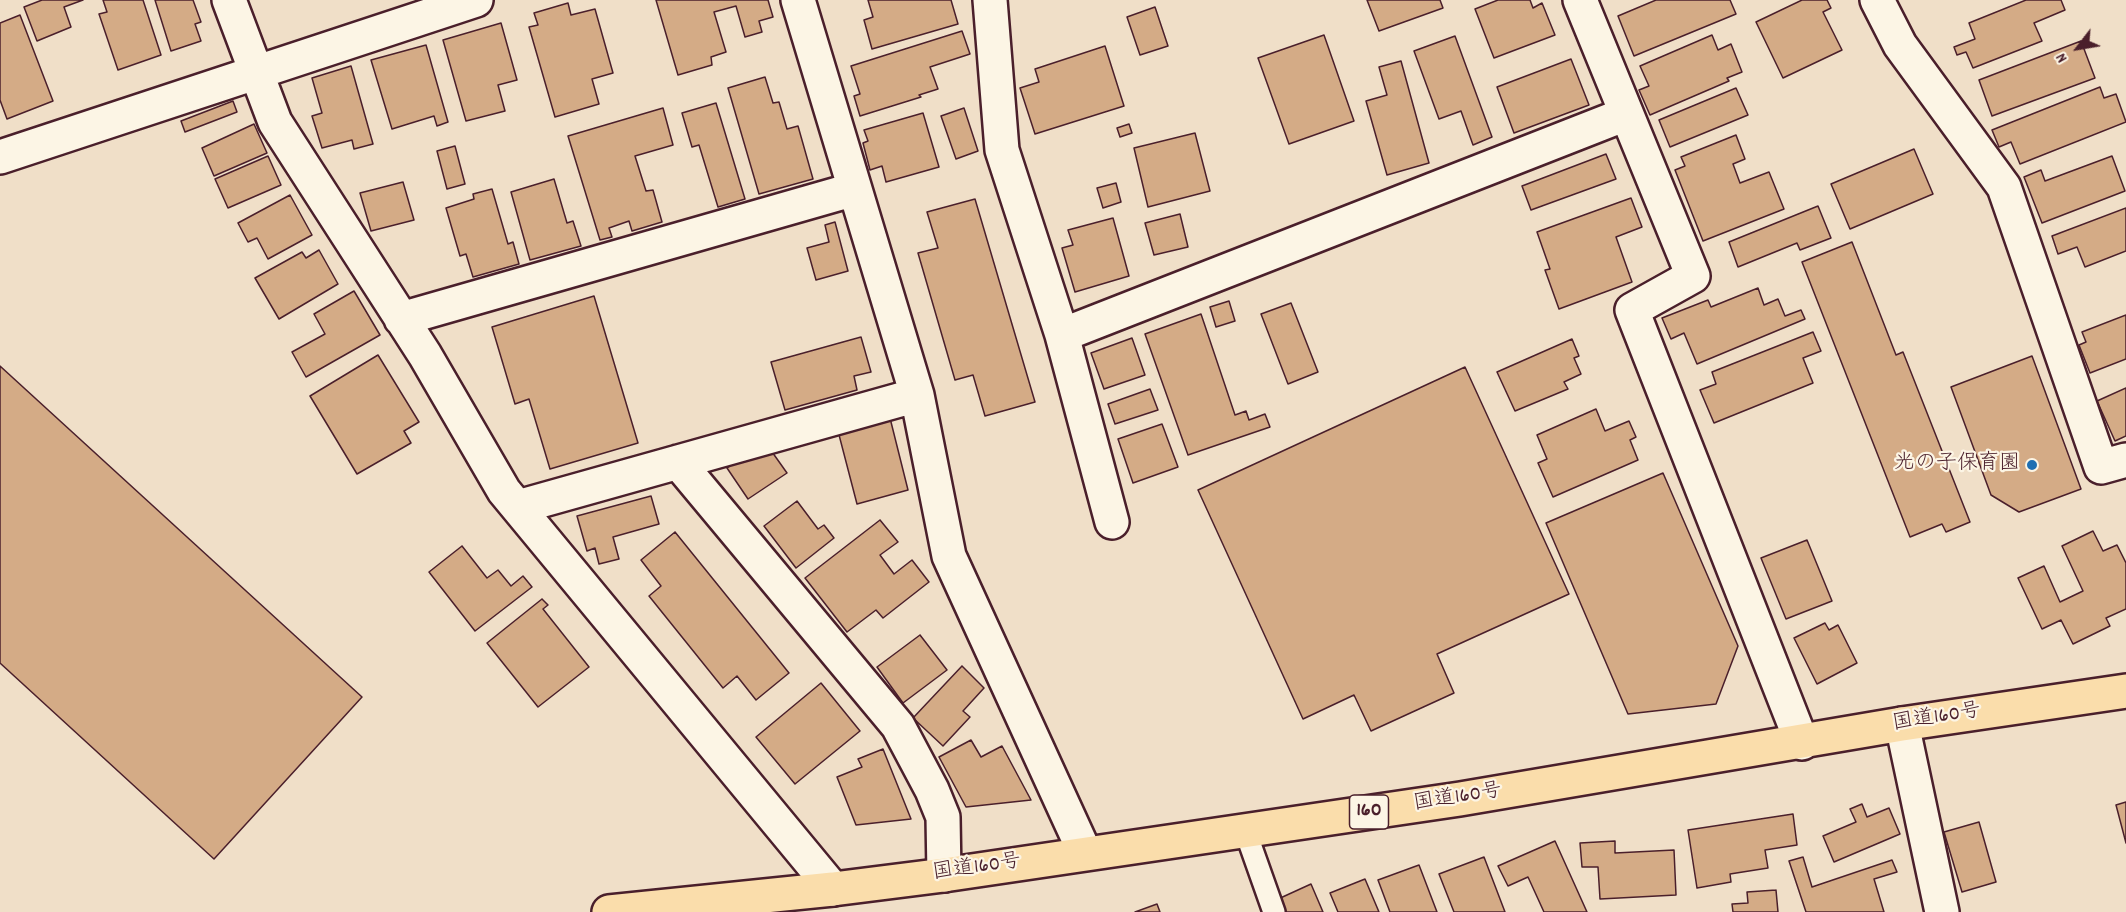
<!DOCTYPE html>
<html>
<head>
<meta charset="utf-8">
<style>
	body { margin:0 }
	#map { position:relative; width:2126px; height:912px; overflow:hidden; background:#f0dfc8; font-family:Dekko,sans-serif }
	canvas { display:block }
	.north { position:absolute; left:2048px; top:18px; width:60px; height:60px; -webkit-text-stroke:4px #fcf5e5; paint-order:stroke; rotate:239deg; font-size:16px; font-weight:700; line-height:24px; text-align:center; color:#4a1f2b }
	.north::after { content:''; display:block; margin:auto; width:21px; height:27px; background:#4a1f2b; clip-path:polygon(50% 0,100% 100%,50% 72%,0 100%) }
</style>
</head>
<body>
<div id="map">
<canvas width="2126" height="912"></canvas>
<div class="north">N</div>
</div>
<script>
const c = document.querySelector('canvas').getContext('2d');
c.lineJoin = 'round';
function fill(path, color) { c.fillStyle = color; c.fill(path, 'evenodd'); }
const poly = rows => new Path2D(rows.map(r => 'M' + r).join(''));
function strokePath(path, color, width, dash) { c.strokeStyle = color; c.lineWidth = width; c.lineCap = dash ? 'butt' : 'round'; c.setLineDash(dash || []); c.stroke(path); }
function write(font, color, halo, rows, align = 'center') {
  c.font = font + ' Dekko,"Klee One",sans-serif'; c.lineWidth = 4.5; c.setLineDash([]); c.textBaseline = 'middle'; c.strokeStyle = halo; c.fillStyle = color; for (const [text, x, y, turn = 0] of rows) {
    c.save(); c.translate(x, y); c.rotate((+turn || 0) * Math.PI / 180); c.textAlign = isNaN(turn) ? turn : align; if (halo) c.strokeText(text, 0, 0); c.fillText(text, 0, 0); c.restore();
  }
}
const building = poly([
	[42,0,83,0,64,7,71,27,37,41,24,7,42,0],
	[103,0,143,0,161,55,118,70,99,14,107,12,103,0],
	[155,0,193,0,201,22,195,24,201,41,171,51,155,0],
	[656,0,768,0,773,17,759,21,762,32,745,37,736,6,714,12,726,52,711,57,712,65,678,75,656,0],
	[868,0,951,0,958,24,872,49,864,20,873,17,868,0],
	[1367,0,1440,0,1443,8,1379,31,1367,0],
	[1498,0,1530,0,1533,8,1542,3,1555,35,1494,58,1475,9,1498,0],
	[1656,0,1730,0,1736,14,1634,56,1618,16,1656,0],
	[1802,0,1827,0,1831,8,1823,12,1842,50,1783,78,1756,22,1802,0],
	[2026,0,2061,0,2065,10,2034,23,2042,41,1973,68,1966,52,1957,55,1954,47,1975,39,1969,23,2026,0],
	[568,3,571,15,595,9,613,73,592,79,599,104,555,117,529,27,538,25,534,13,568,3],
	[1155,7,1168,46,1140,55,1127,17,1155,7],
	[20,15,53,101,7,119,0,100,0,23,20,15],
	[501,23,517,80,498,85,505,111,466,121,443,40,501,23],
	[962,31,970,54,930,67,938,89,919,95,921,97,860,116,854,96,860,94,851,66,962,31],
	[1324,35,1354,121,1289,144,1258,58,1324,35],
	[1712,35,1718,50,1731,44,1742,72,1727,78,1729,81,1650,115,1639,90,1649,86,1640,66,1712,35],
	[1455,36,1492,137,1473,145,1461,111,1439,119,1414,51,1455,36],
	[2081,41,2095,78,1992,116,1979,80,2081,41],
	[426,45,448,122,437,126,434,116,392,129,371,60,426,45],
	[1105,46,1124,106,1035,134,1020,88,1039,82,1035,69,1105,46],
	[1571,59,1589,105,1514,133,1497,87,1571,59],
	[1401,61,1429,163,1387,175,1366,101,1387,95,1379,67,1401,61],
	[351,66,373,144,354,149,352,140,322,148,312,116,322,113,312,78,351,66],
	[765,77,773,103,779,102,787,129,798,126,813,179,759,194,728,88,765,77],
	[2100,87,2104,98,2116,94,2126,122,2020,164,2011,142,1999,147,1992,130,2100,87],
	[1736,88,1748,115,1670,147,1659,120,1736,88],
	[233,101,237,112,185,132,181,121,233,101],
	[716,103,745,199,718,207,699,145,692,147,682,113,716,103],
	[663,108,673,145,635,156,646,191,653,190,662,222,632,231,629,221,609,228,612,237,600,240,568,136,663,108],
	[964,108,978,151,956,159,941,116,964,108],
	[923,113,939,167,886,182,882,166,870,170,863,143,868,141,864,130,923,113],
	[254,124,267,153,214,176,202,148,254,124],
	[1129,124,1132,133,1120,137,1117,128,1129,124],
	[1195,133,1210,191,1148,207,1134,148,1195,133],
	[1736,135,1745,159,1733,164,1740,183,1769,172,1784,209,1703,241,1675,170,1685,166,1681,157,1736,135],
	[455,146,465,184,447,189,437,151,455,146],
	[1914,149,1933,194,1850,229,1831,184,1914,149],
	[1606,154,1616,179,1531,210,1522,186,1606,154],
	[268,156,281,185,228,208,215,179,268,156],
	[2112,156,2125,191,2042,223,2024,177,2041,170,2045,181,2112,156],
	[554,179,567,223,573,221,581,246,530,260,511,192,554,179],
	[403,182,414,220,371,231,360,193,403,182],
	[1116,183,1121,202,1103,208,1097,188,1116,183],
	[492,189,508,244,513,242,519,264,473,277,466,254,460,256,446,208,474,199,473,194,492,189],
	[290,195,312,235,268,259,257,238,248,242,238,223,290,195],
	[1631,198,1642,227,1616,237,1632,282,1559,309,1545,270,1550,269,1537,232,1631,198],
	[975,199,1035,402,985,416,973,375,955,380,918,253,938,248,927,212,975,199],
	[1818,206,1831,238,1800,250,1797,243,1738,267,1729,242,1818,206],
	[2126,208,2126,251,2085,267,2077,247,2058,254,2052,236,2126,208],
	[1180,214,1188,247,1154,255,1145,223,1180,214],
	[1113,218,1129,276,1075,292,1062,248,1073,245,1068,230,1113,218],
	[835,222,848,271,816,280,807,248,829,242,825,225,835,222],
	[1852,242,1896,355,1903,352,1970,522,1946,532,1942,524,1910,537,1802,262,1852,242],
	[319,250,338,284,279,319,255,278,302,252,306,258,319,250],
	[1758,288,1764,305,1778,299,1785,316,1801,310,1805,319,1697,364,1684,333,1671,339,1662,318,1708,300,1711,307,1758,288],
	[354,291,380,335,306,377,292,352,325,334,314,314,354,291],
	[594,296,638,443,550,469,529,399,515,404,492,327,594,296],
	[1229,301,1235,321,1216,327,1210,307,1229,301],
	[1291,303,1318,372,1288,384,1261,314,1291,303],
	[1201,314,1235,415,1246,411,1249,420,1265,414,1270,427,1188,455,1145,334,1201,314],
	[2126,315,2126,359,2090,373,2079,345,2086,342,2082,332,2126,315],
	[1813,332,1821,351,1803,358,1813,383,1714,423,1700,390,1716,384,1712,372,1813,332],
	[861,337,871,372,854,376,857,390,785,410,771,362,861,337],
	[1132,338,1145,375,1104,389,1091,353,1132,338],
	[1572,339,1579,356,1574,358,1581,374,1564,382,1568,389,1515,411,1497,372,1572,339],
	[378,355,419,422,404,431,411,443,357,474,310,396,378,355],
	[2032,356,2081,489,2019,512,1991,495,1951,387,2032,356],
	[0,366,362,697,214,859,0,663,0,366],
	[1465,367,1569,594,1437,654,1454,693,1371,731,1354,695,1303,719,1198,490,1465,367],
	[2126,388,2126,436,2115,441,2097,401,2126,388],
	[1150,389,1158,410,1115,424,1108,404,1150,389],
	[1596,409,1605,431,1629,421,1636,437,1630,440,1638,460,1553,497,1538,463,1547,459,1537,435,1596,409],
	[890,418,908,490,857,504,838,431,890,418],
	[1162,424,1178,467,1133,483,1118,439,1162,424],
	[765,442,787,473,748,499,727,468,765,442],
	[1663,473,1738,646,1716,704,1628,714,1546,523,1663,473],
	[651,496,659,524,613,537,619,559,599,564,595,548,587,551,577,516,651,496],
	[797,501,818,529,824,525,834,538,796,568,764,526,797,501],
	[880,520,898,542,880,555,894,574,912,560,929,582,883,618,876,610,847,632,805,578,880,520],
	[2093,531,2103,551,2117,545,2126,563,2126,609,2106,618,2110,626,2073,644,2061,620,2042,629,2018,578,2044,566,2060,602,2083,591,2062,546,2093,531],
	[675,532,789,673,756,700,737,676,723,688,649,596,661,586,641,560,675,532],
	[1807,540,1832,601,1786,619,1761,558,1807,540],
	[462,546,487,578,498,570,511,586,523,576,532,587,475,631,429,572,462,546],
	[542,599,548,605,543,609,589,667,538,707,487,643,542,599],
	[1825,623,1829,630,1838,625,1857,663,1817,684,1794,638,1825,623],
	[920,635,947,670,903,703,877,667,920,635],
	[962,666,984,688,963,711,970,717,943,746,913,718,962,666],
	[821,683,860,731,795,784,756,737,821,683],
	[971,740,981,757,1002,746,1031,800,966,807,939,757,971,740],
	[883,749,911,819,856,825,837,777,862,767,858,759,883,749],
	[2126,802,2126,843,2116,805,2126,802],
	[1862,804,1867,817,1889,808,1900,834,1834,862,1823,836,1856,822,1850,809,1862,804],
	[1793,814,1797,845,1765,850,1768,868,1730,874,1731,882,1697,888,1688,830,1793,814],
	[1979,822,1996,882,1962,892,1944,832,1979,822],
	[1555,841,1587,912,1544,912,1528,877,1508,886,1498,866,1555,841],
	[1615,841,1615,853,1674,850,1676,895,1600,899,1598,867,1582,867,1580,843,1615,841],
	[1484,857,1505,912,1454,912,1439,874,1484,857],
	[1803,857,1812,887,1892,860,1897,872,1874,879,1884,912,1806,912,1789,861,1803,857],
	[1419,865,1437,912,1390,912,1378,880,1419,865],
	[1365,879,1379,912,1338,912,1330,893,1365,879],
	[1311,884,1323,912,1281,912,1276,900,1311,884],
	[1776,890,1778,912,1733,912,1732,904,1748,903,1747,892,1776,890],
	[1157,904,1160,912,1135,912,1157,904]
]);
fill(building, '#d4ab86');
strokePath(building, '#4a1f2b', 1.5);
const lane = poly([
	[1245,830,1274,912]
]);
const street = poly([
	[229,0,275,122,425,355,504,491,833,889],
	[798,0,917,395,949,556,1085,853],
	[990,0,1002,150,1062,335],
	[1580,0,1693,276,1632,310,1802,743],
	[1877,0,1900,45,2004,187,2101,467,2126,460],
	[0,157,476,0],
	[401,319,855,189],
	[678,462,898,726,932,790,943,817,944,875],
	[518,507,917,395],
	[1112,522,1062,335,1626,114],
	[1902,724,1942,912]
]);
const highway = poly([
	[609,912,833,889,944,875,1460,799,1902,724,2126,691]
]);
strokePath(lane, '#4a1f2b', 26);
strokePath(street, '#4a1f2b', 38);
strokePath(highway, '#4a1f2b', 38);
strokePath(lane, '#fcf5e5', 21);
strokePath(street, '#fcf5e5', 33);
strokePath(highway, '#faddab', 33);
for (const [x, y, r, color] of [
	[2032,465,6,"#1f6fb2"]
]) { const dot = new Path2D(); dot.arc(x, y, r, 0, 2 * Math.PI); c.fillStyle = color; c.fill(dot); strokePath(dot, '#fcf5e5', 2); }
for (const [x, y, w] of [
	[1369,812,39]
]) { const box = new Path2D(); box.roundRect(x - w / 2, y - 17, w, 34, 4.5); c.fillStyle = '#fcf5e5'; c.fill(box); strokePath(box, '#4a1f2b', 1.5); }
write('bold 20px', '#4a1f2b', null, [
	["160",1369,812]
]);
write('21px', '#4a1f2b', '#fcf5e5', [
	["光の子保育園",2020,465]
], 'right');
write('21px', '#4a1f2b', '#fcf5e5', [
	["国道160号",1937,719,-9],
	["国道160号",1458,799,-9],
	["国道160号",977,869,-8]
]);
</script>
</body>
</html>
